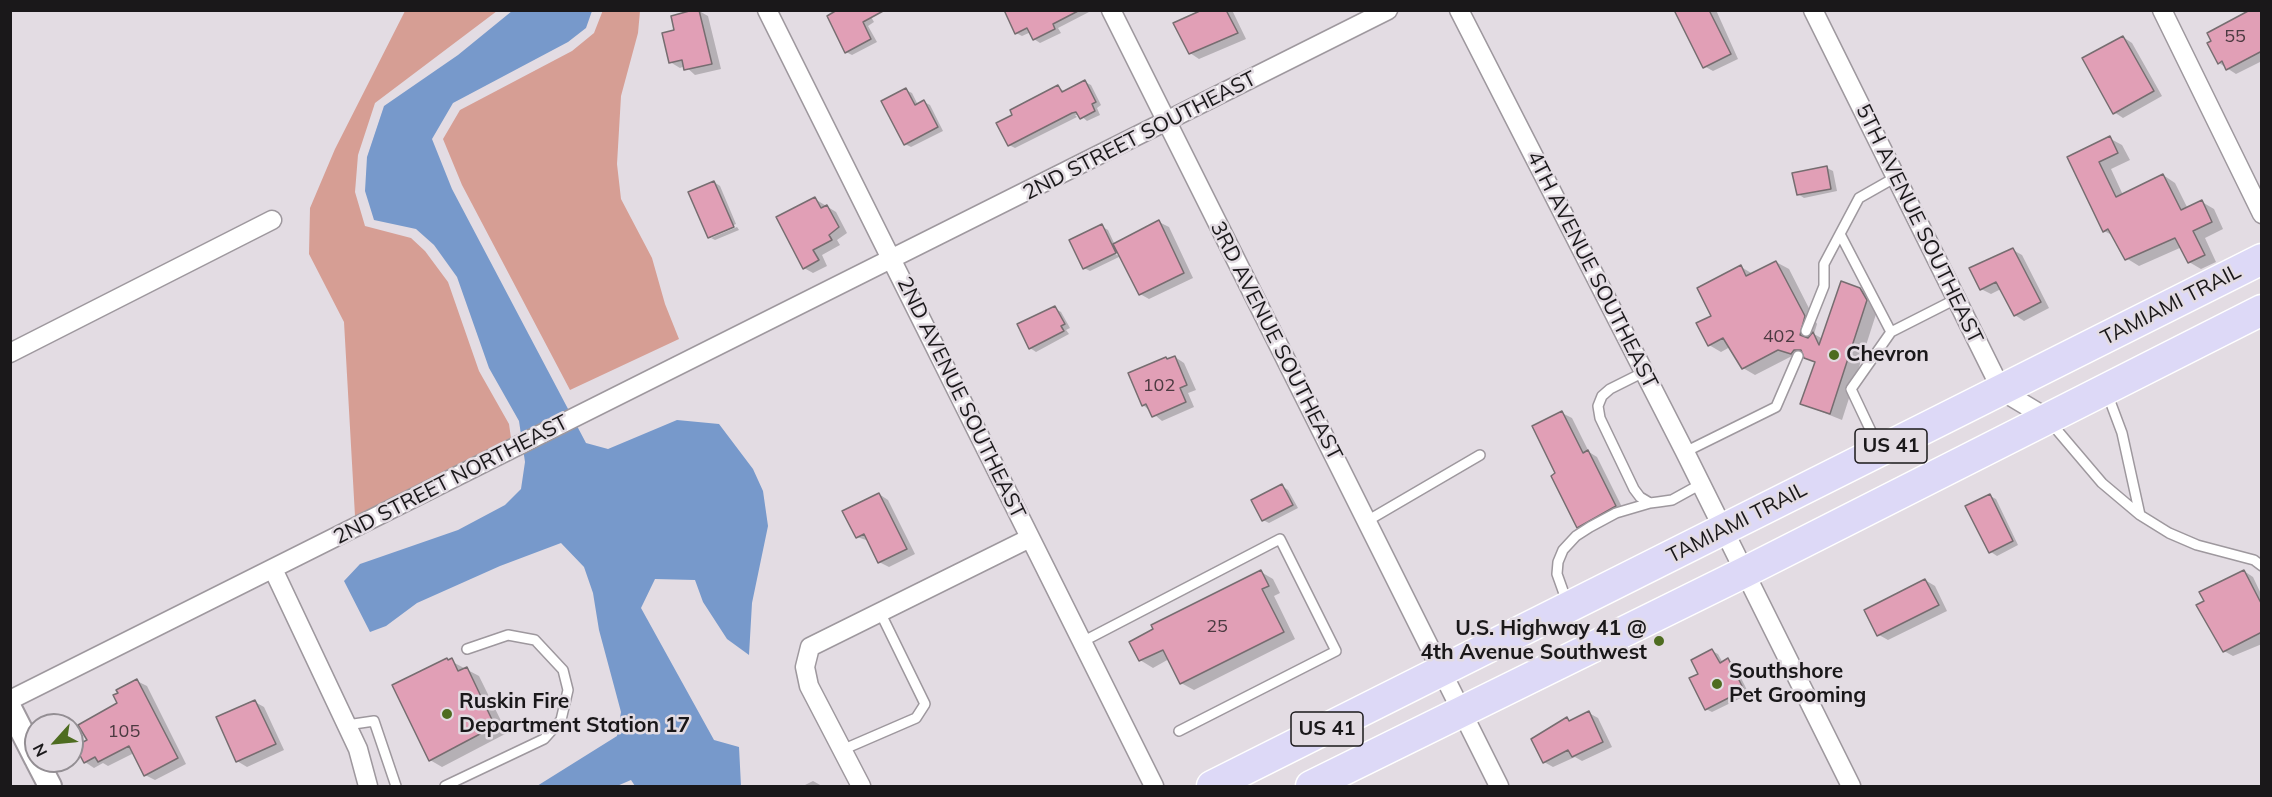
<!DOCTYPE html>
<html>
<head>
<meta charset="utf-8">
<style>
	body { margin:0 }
	#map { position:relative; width:2272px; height:797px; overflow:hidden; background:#e3dce3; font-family:Mulish,sans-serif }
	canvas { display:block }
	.frame { position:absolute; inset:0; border:12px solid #1a181a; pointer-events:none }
	.north { position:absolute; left:24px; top:713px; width:60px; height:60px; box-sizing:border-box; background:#e3dce3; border:2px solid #938e93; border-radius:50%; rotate:243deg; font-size:16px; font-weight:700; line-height:24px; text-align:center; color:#1a181a }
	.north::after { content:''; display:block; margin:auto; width:21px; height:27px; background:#4e6c20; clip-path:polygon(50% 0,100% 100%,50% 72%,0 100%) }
</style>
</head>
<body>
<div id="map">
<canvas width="2272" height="797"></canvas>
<div class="frame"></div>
<div class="north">N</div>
</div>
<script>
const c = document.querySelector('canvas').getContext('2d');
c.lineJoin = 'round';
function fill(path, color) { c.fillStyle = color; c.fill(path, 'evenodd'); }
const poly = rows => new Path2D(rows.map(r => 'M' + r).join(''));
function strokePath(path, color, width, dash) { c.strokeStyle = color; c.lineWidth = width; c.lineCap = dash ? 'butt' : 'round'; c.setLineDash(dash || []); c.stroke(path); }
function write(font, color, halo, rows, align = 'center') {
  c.font = font + ' Mulish,sans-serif'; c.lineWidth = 5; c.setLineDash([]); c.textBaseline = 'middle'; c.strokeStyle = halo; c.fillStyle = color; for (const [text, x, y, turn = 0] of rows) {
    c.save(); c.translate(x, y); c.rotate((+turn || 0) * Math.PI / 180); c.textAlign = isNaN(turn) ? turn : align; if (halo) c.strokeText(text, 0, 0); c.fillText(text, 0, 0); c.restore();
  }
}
fill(poly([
	[603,10,640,11,638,33,621,96,617,164,621,199,652,258,665,304,679,339,570,390,462,185,443,139,460,110,572,51,594,33],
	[405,11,497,11,375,103,358,155,355,192,365,226,411,238,425,251,448,282,479,371,509,424,511,438,355,516,344,322,309,254,310,208,335,149]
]), '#d69e94');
fill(poly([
	[512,11,592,11,586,28,568,42,453,103,432,139,452,189,586,443,608,449,677,420,719,424,753,469,763,491,768,526,752,603,749,655,727,639,703,602,695,580,655,579,641,608,714,740,739,747,741,786,635,786,631,780,617,786,537,786,617,736,621,712,599,630,593,593,584,567,561,543,500,566,417,603,386,626,370,632,344,581,360,564,458,530,505,505,521,489,525,462,519,421,489,368,457,277,434,245,416,229,374,220,365,191,367,157,384,106,458,55]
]), '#7799cb');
fill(poly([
	[867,10,874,22,868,26,877,42,852,55,846,52],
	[1006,10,1089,10,1089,12,1058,28,1061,33,1040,43,1034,39,1031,32,1022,36,1016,33],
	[1200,10,1232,10,1246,39,1199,59,1190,53,1175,24],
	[1674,10,1716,10,1738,59,1713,71,1704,66],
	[2262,10,2262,61,2236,74,2219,63],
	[699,11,708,16,721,69,695,75,685,66,680,68,670,62,676,31],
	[2123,37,2132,43,2162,96,2123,118,2114,112],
	[1085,82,1091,85,1101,105,1097,108,1100,115,1087,121,1080,115,1075,115,1077,117,1015,148,1009,145,1058,87,1065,92],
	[906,90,912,93,918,105,924,102,930,105,943,131,911,147,905,144],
	[2109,138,2122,145,2130,160,2111,169,2123,195,2163,175,2175,183,2188,209,2202,202,2214,209,2223,229,2205,238,2216,262,2201,269,2189,262,2182,247,2139,266,2126,258,2114,236,2104,231,2069,157],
	[1827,168,1833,171,1837,191,1804,198,1798,194],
	[714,182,720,186,736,224,711,235,711,238,709,237],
	[815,199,836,212,847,233,837,240,840,245,822,255,827,266,813,273,804,268],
	[1159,222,1169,227,1193,278,1149,299,1140,294,1121,256,1090,271,1084,268,1101,226,1108,230,1115,245],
	[1110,248,1119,253,1119,256,1108,250],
	[737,227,739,230,715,240,711,238],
	[2013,250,2022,255,2049,308,2024,321,2015,315,2001,289,1991,294,1981,289],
	[1776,262,1789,269,1817,324,1814,334,1823,339,1860,289,1873,296,1878,308,1842,420,1802,404,1816,363,1808,359,1792,356,1755,375,1743,368,1730,347,1721,352,1709,345,1713,316,1741,267,1753,274],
	[1054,308,1061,312,1070,328,1066,330,1069,334,1036,352,1030,348],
	[1175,357,1184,363,1196,390,1188,393,1194,407,1162,421,1143,405,1166,358],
	[1562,413,1572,418,1589,452,1597,457,1624,511,1587,532,1578,527,1557,474],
	[1282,486,1288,490,1298,508,1269,523,1263,520],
	[879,494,888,500,915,554,889,567,879,562,869,541,857,537],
	[1990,496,1996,499,2018,545,1997,556,1991,552,1967,507],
	[2244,571,2253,577,2262,596,2262,644,2233,656,2224,651],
	[1261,572,1273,579,1280,593,1274,596,1295,639,1194,690,1181,683,1169,659,1153,668,1140,660,1131,642],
	[1925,580,1935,586,1947,611,1888,640,1879,635],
	[1712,651,1718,654,1723,663,1728,660,1734,664,1749,694,1712,712,1706,709,1700,675],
	[447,659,479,676,507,733,442,767,430,760],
	[137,681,147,686,186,764,155,780,145,775,134,753,108,766,103,763,94,768,85,762,89,741],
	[255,702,264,707,284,750,247,767,237,761],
	[1589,713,1598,718,1612,747,1582,761,1575,757,1553,767,1544,762,1567,719,1571,721],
	[813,781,822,786,803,786]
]), '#0003');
const building = poly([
	[693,10,699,10,712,64,684,70,682,60,669,63,662,33,674,30,671,16,693,10],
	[837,10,885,10,863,22,871,39,845,53,827,16,837,10],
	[1004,10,1080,10,1053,24,1055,29,1033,40,1027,28,1015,34,1004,10],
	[1202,10,1226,10,1238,33,1189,54,1173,23,1202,10],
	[1674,10,1709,10,1731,54,1703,68,1674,10],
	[2250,10,2262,10,2262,51,2226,70,2222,61,2218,64,2207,43,2211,41,2207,33,2250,10],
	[2123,36,2154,91,2113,114,2082,58,2123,36],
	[1085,80,1096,102,1092,104,1095,111,1080,119,1076,112,1072,113,1008,146,996,123,1012,115,1010,110,1058,85,1062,92,1085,80],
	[906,88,915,105,924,100,938,127,904,145,881,101,906,88],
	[2110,136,2118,153,2099,162,2116,197,2163,174,2181,210,2202,200,2212,222,2193,231,2205,255,2188,263,2175,238,2125,260,2108,229,2103,232,2067,157,2110,136],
	[1827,166,1831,189,1797,195,1792,173,1827,166],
	[714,181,734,227,708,238,688,192,714,181],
	[815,197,821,208,827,205,839,227,829,235,832,240,813,250,819,260,803,269,776,217,815,197],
	[1159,220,1184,273,1139,295,1113,244,1159,220],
	[1102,224,1116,253,1083,269,1069,240,1102,224],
	[2013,248,2041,302,2014,316,1996,282,1980,290,1969,268,2013,248],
	[1776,261,1805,316,1800,335,1808,338,1813,332,1819,345,1841,281,1860,288,1867,300,1830,414,1800,404,1815,362,1804,358,1801,350,1794,350,1791,354,1778,350,1742,369,1723,338,1708,346,1696,323,1711,316,1697,288,1741,265,1746,276,1776,261],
	[1055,306,1065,324,1061,326,1064,331,1029,349,1017,324,1055,306],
	[1175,356,1187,385,1180,388,1186,402,1152,417,1146,404,1142,406,1128,373,1166,357,1167,359,1175,356],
	[1562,411,1583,453,1588,450,1616,506,1577,528,1551,476,1555,473,1532,426,1562,411],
	[1282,484,1293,505,1262,521,1251,500,1282,484],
	[879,493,907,549,878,563,864,534,856,538,842,511,879,493],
	[1990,494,2013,541,1989,553,1965,506,1990,494],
	[1261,570,1269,586,1262,589,1284,632,1180,684,1163,650,1139,661,1129,642,1153,629,1151,625,1261,570],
	[2244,570,2262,605,2262,632,2223,652,2196,605,2204,601,2199,592,2244,570],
	[1925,579,1939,605,1877,636,1864,610,1925,579],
	[1712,649,1720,663,1728,658,1744,690,1705,710,1689,678,1698,674,1691,660,1712,649],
	[447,658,448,660,452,658,458,671,467,667,495,726,429,761,392,685,447,658],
	[137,679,178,758,144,776,129,746,98,762,95,757,84,763,75,746,87,740,78,725,117,703,113,695,118,693,116,690,137,679],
	[255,700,276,744,236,762,216,717,255,700],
	[1589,711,1603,742,1572,757,1568,750,1543,763,1531,739,1567,717,1569,721,1589,711]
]);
fill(building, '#e19fb6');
strokePath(building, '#766d70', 1.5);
const service = poly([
	[1840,234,1891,332,1956,299],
	[1806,331,1824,286,1824,264,1859,198,1896,177],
	[1644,372,1610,389,1602,396,1598,406,1600,418,1634,489,1640,497,1650,503,1658,502,1672,500,1701,484],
	[2107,393,2122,433,2140,515],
	[2051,423,2102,483,2140,515,2169,533,2197,545,2254,560,2262,566],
	[1878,446,1851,389,1891,332],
	[1685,452,1776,407,1798,356],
	[1367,521,1480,455],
	[1567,602,1557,574,1558,562,1563,550,1576,536,1590,527,1616,513,1650,503],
	[1082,642,1280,539,1336,651,1179,731],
	[347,725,374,721,396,786],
	[842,750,916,718,925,704,880,612],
	[445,786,544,739,561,720,568,690,563,670,535,640,508,635,467,649]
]);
const minor = poly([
	[767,10,1154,786],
	[1111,10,1499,786],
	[1459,10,1685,452,1851,786],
	[1813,10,2002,391,2047,418],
	[2162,10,2262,214],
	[10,353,272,220],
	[273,569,358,749,368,786],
	[10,700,1388,10],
	[861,786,809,686,805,667,810,647,1030,538]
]);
const tertiary = poly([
	[10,708,36,759],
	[37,761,50,786]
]);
const primary = poly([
	[1212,786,2262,259],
	[1311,786,1745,572,2262,310]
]);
strokePath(service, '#9e989e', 12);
strokePath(minor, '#9e989e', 21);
strokePath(tertiary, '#9e989e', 26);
strokePath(primary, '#fff', 33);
strokePath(service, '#fff', 9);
strokePath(minor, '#fff', 18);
strokePath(tertiary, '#fff', 22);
strokePath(primary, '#ddd9f7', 30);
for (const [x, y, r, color] of [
	[1834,355,6,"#4e6c20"],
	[1659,641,6,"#4e6c20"],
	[1717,684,6,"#4e6c20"],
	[447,714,6,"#4e6c20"]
]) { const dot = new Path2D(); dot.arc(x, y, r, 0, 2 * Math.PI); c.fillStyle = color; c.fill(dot); strokePath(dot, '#e3dce3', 2); }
write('18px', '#4c3a41', null, [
	["55",2235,37],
	["402",1779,337],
	["102",1159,386],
	["25",1217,627],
	["105",124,732]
]);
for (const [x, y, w] of [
	[1891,446,72],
	[1327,729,72]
]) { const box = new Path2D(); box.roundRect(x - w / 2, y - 17, w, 34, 4.5); c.fillStyle = '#e3dce3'; c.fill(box); strokePath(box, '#1a181a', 1.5); }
write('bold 20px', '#1a181a', null, [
	["US 41",1891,446],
	["US 41",1327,729]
]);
write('21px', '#1a181a', '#e3dce3', [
	["2ND STREET SOUTHEAST",1140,136,-27],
	["5TH AVENUE SOUTHEAST",1919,224,64],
	["4TH AVENUE SOUTHEAST",1592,270,63],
	["TAMIAMI TRAIL",2171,305,-27],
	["3RD AVENUE SOUTHEAST",1276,341,63],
	["2ND AVENUE SOUTHEAST",961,398,64],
	["2ND STREET NORTHEAST",451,480,-27],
	["TAMIAMI TRAIL",1737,523,-27]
]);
write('bold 21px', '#1a181a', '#e3dce3', [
	["Chevron",1846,355],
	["U.S. Highway 41 @",1647,629,"right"],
	["4th Avenue Southwest",1647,653,"right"],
	["Southshore",1729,672],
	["Pet Grooming",1729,696],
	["Ruskin Fire",459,702],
	["Department Station 17",459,726]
], 'left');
</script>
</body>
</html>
